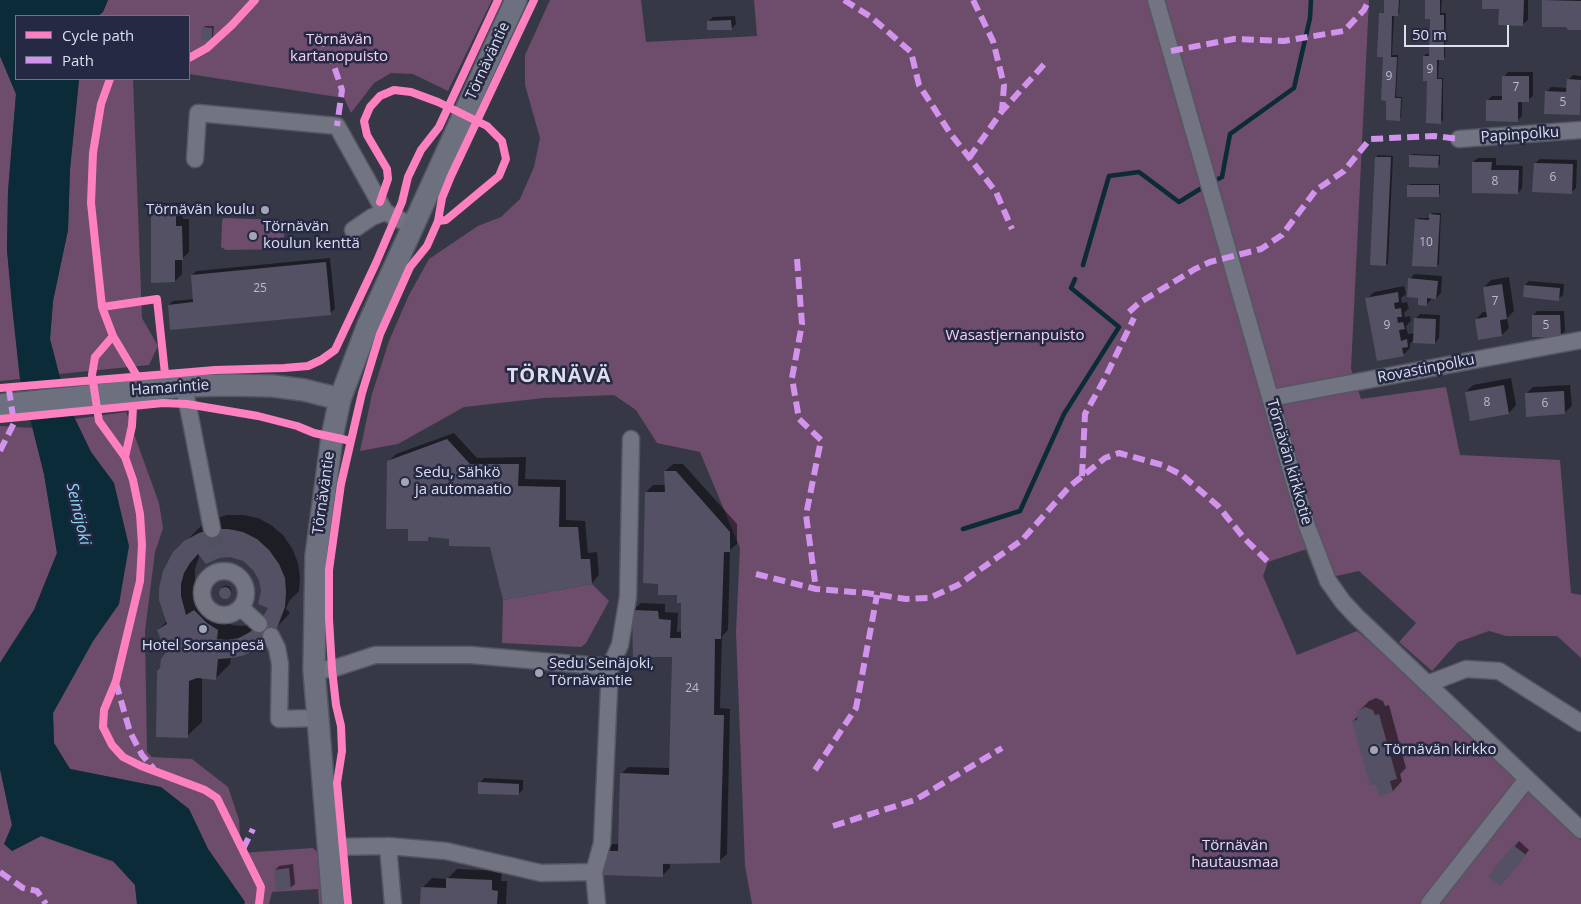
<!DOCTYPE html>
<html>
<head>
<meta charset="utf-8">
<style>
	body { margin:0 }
	#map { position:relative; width:1581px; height:904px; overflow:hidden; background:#363846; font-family:"Open Sans",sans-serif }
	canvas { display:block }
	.legend { position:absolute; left:15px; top:15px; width:175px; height:65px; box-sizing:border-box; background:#262943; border:1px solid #6f7288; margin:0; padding:6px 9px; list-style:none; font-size:15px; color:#dcdff0 }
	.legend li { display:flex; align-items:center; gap:10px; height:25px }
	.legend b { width:25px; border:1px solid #6f7288 }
	.scale { position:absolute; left:1404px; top:25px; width:105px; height:22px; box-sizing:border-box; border:2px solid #dcdff0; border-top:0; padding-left:6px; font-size:15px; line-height:18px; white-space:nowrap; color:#dcdff0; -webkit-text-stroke:4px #262943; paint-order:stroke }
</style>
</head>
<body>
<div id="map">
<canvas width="1581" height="904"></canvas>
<ul class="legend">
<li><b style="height:6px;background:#ff80c0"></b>Cycle path</li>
<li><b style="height:6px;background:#d193ec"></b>Path</li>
</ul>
<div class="scale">50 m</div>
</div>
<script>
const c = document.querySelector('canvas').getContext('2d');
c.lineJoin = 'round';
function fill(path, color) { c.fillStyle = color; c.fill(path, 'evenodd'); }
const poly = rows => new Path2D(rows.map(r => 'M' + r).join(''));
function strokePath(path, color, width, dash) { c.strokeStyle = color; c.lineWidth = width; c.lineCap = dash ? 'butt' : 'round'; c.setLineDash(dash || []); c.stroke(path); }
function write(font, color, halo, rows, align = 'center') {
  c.font = font + ' "Open Sans",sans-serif'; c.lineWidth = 5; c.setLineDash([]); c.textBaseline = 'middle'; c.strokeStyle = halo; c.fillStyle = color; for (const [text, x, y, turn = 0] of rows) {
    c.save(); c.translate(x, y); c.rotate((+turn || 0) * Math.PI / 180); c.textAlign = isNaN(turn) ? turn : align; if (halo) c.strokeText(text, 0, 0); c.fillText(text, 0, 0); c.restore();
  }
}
fill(poly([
	[108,0,492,0,448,91,413,74,391,73,374,83,351,113,344,98,189,74,189,16,98,16,103,12],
	[550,0,641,0,646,42,757,36,754,0,1369,0,1351,369,1361,399,1446,387,1460,455,1560,460,1571,593,1581,595,1581,658,1557,636,1506,636,1489,631,1458,642,1432,671,1399,642,1416,623,1359,571,1336,576,1323,547,1304,550,1268,562,1263,576,1297,655,1357,631,1439,703,1581,840,1581,904,752,904,745,866,736,632,740,548,700,452,657,443,636,410,614,395,544,398,464,407,398,444,360,451,372,394,389,341,409,295,429,259,478,226,501,217,520,199,534,167,540,138,525,85,525,55],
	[0,56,16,94,8,192,7,250,20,379,0,381],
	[79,79,133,79,142,318,158,346,149,365,59,374,50,339,53,301,68,230,70,169],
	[223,218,281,220,284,224,284,247,281,249,226,250,221,247,222,222],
	[126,412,159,503,163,528,155,552,145,631,147,752,152,757,192,759,228,787,239,820,241,853,313,848,321,856,324,904,319,904,318,889,272,892,269,904,244,904,245,902,208,849,189,809,160,787,70,769,54,743,53,713,93,641,119,604,114,483,91,452,75,419],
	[0,426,33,428,44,474,57,553,34,610,0,663],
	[592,584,609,601,586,643,581,647,502,643,503,600],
	[0,769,12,825,12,851,41,836,114,862,135,885,137,904,0,904]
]), '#6e4c6b');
fill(poly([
	[0,0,108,0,103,12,98,16,16,16,16,79,79,79,70,169,68,230,53,301,50,339,59,374,75,419,91,452,114,483,129,546,119,604,93,641,53,713,54,743,70,769,161,787,189,809,208,849,245,902,244,904,137,904,135,885,113,861,41,836,12,851,4,844,12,825,0,769,0,663,34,610,57,553,44,474,20,379,12,306,7,250,8,192,16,94,0,56]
]), '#0a2b37');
fill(poly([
	[1386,0,1400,0,1399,13,1397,15,1394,15,1392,55,1398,55,1396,97,1402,97,1401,117,1399,119,1384,56,1380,14,1385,12],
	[1426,0,1442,0,1441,13,1446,13,1445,57,1443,59,1439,58,1438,78,1443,78,1443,120,1441,122,1428,80,1424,56,1426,54,1430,54,1431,18],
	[1483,0,1528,0,1528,20,1523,24,1500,8],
	[1543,0,1581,0,1581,29,1567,26,1543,25],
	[735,16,736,24,731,29,708,22,713,17],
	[205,26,214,26,213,37,211,39,203,28],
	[1508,72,1533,72,1533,96,1528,100,1522,100,1522,116,1518,120,1487,101,1492,96,1504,96,1504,77],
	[1573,75,1581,76,1580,114,1546,92,1551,87,1568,88,1568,80],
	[1412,154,1440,155,1440,164,1438,166,1410,156],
	[1378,155,1393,156,1388,263,1386,265,1376,157],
	[1478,158,1496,158,1496,165,1523,166,1522,188,1518,193,1473,162],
	[1540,159,1577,160,1576,188,1571,193,1535,163],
	[1410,184,1440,184,1440,193,1439,195,1408,186],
	[159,203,182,203,183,219,189,219,189,252,182,259,182,274,175,281,152,210],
	[1432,213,1441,213,1439,264,1437,266,1416,220,1418,218,1430,218],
	[330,258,335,309,330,313,169,305,173,301,194,299,192,275,197,271],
	[1414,274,1442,276,1441,293,1436,298,1431,297,1431,300,1426,305,1410,279],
	[1509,277,1514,311,1507,318,1509,328,1502,335,1476,319,1483,312,1488,312,1484,287,1491,280],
	[1529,281,1564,284,1563,295,1558,299,1525,285],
	[1404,286,1406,294,1401,298,1402,303,1407,302,1409,308,1404,313,1405,317,1410,316,1411,321,1406,326,1408,334,1415,333,1415,319,1420,314,1440,315,1439,338,1435,343,1414,339,1410,344,1410,348,1403,355,1367,299,1374,292],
	[1537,311,1564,311,1565,331,1560,336,1533,316],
	[1511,378,1516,405,1509,413,1466,392,1473,385],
	[1570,385,1572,406,1564,413,1526,394,1533,387],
	[454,433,477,458,526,457,525,479,566,480,566,520,585,521,588,553,597,552,599,575,592,583,491,546,450,537,431,536,428,540,410,528,389,461,396,454],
	[673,464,683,464,737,524,737,544,730,550,728,630,722,636,720,708,730,709,727,854,719,861,670,863,670,868,662,876,604,852,612,844,620,844,621,774,628,767,670,768,673,656,633,610,641,603,665,604,665,612,678,613,677,632,682,631,682,602,646,492,653,485,666,485,665,471],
	[227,515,243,515,258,518,271,525,283,535,293,550,298,563,300,577,299,591,289,601,286,609,290,613,264,641,231,657,230,664,216,678,202,677,202,722,187,736,161,668,171,648,158,630,167,621,174,553,200,527,214,519],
	[200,554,230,556,243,560,254,569,260,580,262,591,270,607,264,619,254,624,242,626,231,625,232,616,221,609,209,596,200,602,195,581,195,569],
	'220.5 591a5.5 5.5 0 1 1 11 0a5.5 5.5 0 1 1-11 0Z',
	[1376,698,1383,701,1385,706,1389,705,1406,768,1400,774,1402,781,1393,791,1380,794,1353,721,1358,716,1359,711,1369,701],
	[484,778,523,780,523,789,519,794,480,783],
	[1519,841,1529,850,1505,880,1490,876],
	[293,864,295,884,290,888,275,870,279,866],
	[457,869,502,871,501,881,507,881,506,904,421,904,422,888,432,878,447,879]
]), '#0007');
strokePath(poly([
	[1218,179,1222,177,1230,134,1294,88,1310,18,1311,0],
	[1083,265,1109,176,1139,172,1179,202,1200,189],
	[963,529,1020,511,1064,414,1119,327,1071,288,1075,279]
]), '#0a2b37', 4.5);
fill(poly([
	[1384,0,1399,0,1398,16,1392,16,1391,57,1397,57,1395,98,1401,98,1400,121,1386,120,1386,101,1381,100,1383,57,1377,57,1379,13,1384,13],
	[1425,0,1440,0,1440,15,1444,15,1444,60,1437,60,1437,79,1442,79,1441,124,1426,123,1427,81,1423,81,1423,56,1429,56,1430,19,1425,19],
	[1482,0,1524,0,1523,26,1498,25,1499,9,1482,9],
	[1542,0,1581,1,1581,30,1568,30,1566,27,1542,27],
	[731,20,732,30,707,30,707,21],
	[202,27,212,28,212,41,201,40],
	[1502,76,1529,76,1529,102,1518,102,1518,122,1486,121,1486,100,1502,100],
	[1567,79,1581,80,1580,115,1544,114,1545,91,1566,92],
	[1409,155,1439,156,1438,168,1409,167],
	[1375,157,1391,157,1386,266,1370,265],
	[1472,162,1492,162,1491,170,1519,170,1518,194,1472,193],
	[1534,163,1573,164,1572,194,1532,192],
	[1407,185,1439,185,1439,197,1407,197],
	[151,210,176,210,176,226,182,226,183,260,175,260,175,282,151,283],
	[1429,214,1440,215,1437,267,1412,266,1415,219,1429,220],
	[326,262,331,315,170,330,168,305,193,302,191,275],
	[1408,278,1438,281,1436,299,1427,298,1427,306,1418,305,1418,298,1407,297],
	[1502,284,1507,319,1500,320,1502,336,1478,340,1475,319,1487,317,1483,287],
	[1524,285,1560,288,1559,301,1523,297],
	[1398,292,1399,302,1394,303,1395,309,1401,308,1402,317,1397,317,1398,323,1403,322,1405,329,1399,330,1401,341,1407,339,1408,347,1402,348,1404,356,1377,361,1365,298],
	[1532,315,1560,315,1561,337,1532,337],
	[1414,318,1436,319,1435,344,1413,343],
	[1504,385,1509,414,1470,421,1465,392],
	[1564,391,1565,414,1526,417,1525,393],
	[447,439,470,464,519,464,518,486,560,487,559,527,578,527,581,559,590,559,592,584,503,600,490,547,449,546,449,539,429,537,428,541,408,541,408,529,386,529,387,461],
	[664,471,676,471,730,532,730,552,724,552,721,639,715,639,714,715,724,715,720,863,663,864,663,877,602,875,603,851,618,851,620,773,669,775,672,657,633,657,632,610,658,611,659,619,671,620,670,638,681,638,681,603,677,603,677,595,658,595,658,584,643,583,645,492,665,492],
	[212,529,228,529,243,532,257,539,269,550,279,564,285,578,286,592,285,607,277,628,271,636,258,647,245,655,232,658,218,659,216,680,197,678,189,681,188,738,156,737,157,671,160,668,161,659,169,648,161,640,157,630,167,624,159,600,159,588,163,571,173,552,184,541,199,533],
	[198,554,206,564,219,558,230,557,243,561,253,570,259,580,261,591,258,604,268,608,259,624,250,632,239,638,227,640,217,639,218,630,207,623,194,610,186,615,181,596,181,584,184,573,190,563],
	'219 593a6 6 0 1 1 12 0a6 6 0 1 1-12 0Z',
	[1365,707,1373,710,1375,715,1379,714,1397,779,1390,781,1393,792,1379,796,1376,785,1370,786,1352,721,1357,720,1358,711],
	[478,782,519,784,519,795,478,794],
	[1513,845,1526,855,1500,886,1488,876],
	[289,868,291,889,276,891,274,870],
	[446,878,492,880,492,890,498,891,497,904,420,904,421,887,446,888]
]), '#555164');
strokePath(poly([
	[212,529,219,558]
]), '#4f5160', 16, [16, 8]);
const minor = poly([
	[1156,0,1307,526,1328,581,1343,602,1356,616,1581,830],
	[1459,139,1581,130],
	[195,159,198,113,337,126,385,212,412,226],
	[353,230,372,217,385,212],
	[184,386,212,529],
	[1271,398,1581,340],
	'202 593a22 22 0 1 1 44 0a22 22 0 1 1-44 0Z',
	[241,608,259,624],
	[271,636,277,648,280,664,279,719,318,718],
	[610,667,620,645,628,597,631,439],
	[314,670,332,669,375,655,471,655,610,667,602,843,594,872,597,904],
	[1427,684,1466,669,1499,671,1581,723],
	[388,846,393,904],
	[328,847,388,846,446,851,541,873,594,872],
	[1429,904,1527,779]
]);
const major = poly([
	[0,405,184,386,230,385,273,386,304,390,340,399],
	[333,904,314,670,316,556,332,437,340,399,368,325,516,0]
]);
strokePath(minor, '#555663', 19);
strokePath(major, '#555663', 24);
strokePath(minor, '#737481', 16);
strokePath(major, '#6d717f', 21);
strokePath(poly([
	[844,0,871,17,911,52,919,85,950,133,996,192,1012,229],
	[973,0,993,41,1004,85,1002,111],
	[321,35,333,63,342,90,337,126],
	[1171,51,1234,39,1284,41,1344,31,1364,10,1369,0],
	[969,158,1002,111,1048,60],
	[797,259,802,324,792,378,799,419,821,440,806,515,816,589],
	[1129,312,1139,303,1195,269,1210,262,1261,249,1282,235,1316,190,1344,171,1370,139,1434,136,1459,139],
	[0,451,14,423,8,383],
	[1082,476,1085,414,1104,380,1134,318],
	[756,574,816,589,866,593,906,599,929,598,958,585,1022,540,1069,487,1105,458,1119,453,1162,465,1182,475,1218,506,1244,538,1268,562],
	[116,683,130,732,142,755,154,769],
	[815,770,856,708,877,595],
	[833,826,915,800,1002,748],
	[243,849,253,829],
	[0,872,23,888,37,891,46,904]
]), '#d193ec', 6, [12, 6]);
strokePath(poly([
	[189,58,207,48,232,25,255,0],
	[110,79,101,104,93,153,91,203,102,307,113,336,137,376],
	[380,202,388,179,387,169,367,135,364,121,370,107,380,96,394,90,411,92,438,102,487,126,502,141,506,159,499,176,446,220,438,221],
	[102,307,157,299,165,374],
	[113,336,95,357,92,375,99,421,125,457],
	[0,388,215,370,284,368,308,366,321,360,335,350,376,263,402,202,408,177,421,150,439,127,498,0],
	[133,407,132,426,125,457,133,480,140,514,142,545,140,581,116,681,104,710,103,727,112,745,123,757,141,766,205,790,217,798,261,887,259,904],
	[0,419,163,403,187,404,258,416,297,426,314,433,351,441],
	[348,904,337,783,342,751,341,726,336,705,332,669,329,619,329,570,341,484,362,393,380,334,410,267,427,246,438,221,442,198,451,176,534,0]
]), '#ff80c0', 8);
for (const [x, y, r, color] of [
	[265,210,5,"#a2a5b4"],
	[253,236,5,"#a2a5b4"],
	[405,482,5,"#a2a5b4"],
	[203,629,5,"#a2a5b4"],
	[539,673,5,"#a2a5b4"],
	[1374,750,5,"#a2a5b4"]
]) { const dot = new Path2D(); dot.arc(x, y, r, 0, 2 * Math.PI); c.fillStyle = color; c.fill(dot); strokePath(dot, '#262943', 2); }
write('12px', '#babccd', null, [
	["9",1430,70],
	["9",1389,77],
	["7",1516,88],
	["5",1563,103],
	["6",1553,178],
	["8",1495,182],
	["10",1426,243],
	["25",260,289],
	["7",1495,302],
	["9",1387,326],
	["5",1546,326],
	["8",1487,403],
	["6",1545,404],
	["24",692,689]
]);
write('15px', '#f7d2f0', '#262943', [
	["Törnävän",339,40],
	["kartanopuisto",339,57],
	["Wasastjernanpuisto",1015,336],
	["Törnävän",1235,846],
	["hautausmaa",1235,863]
]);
write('15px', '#dcdff0', '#262943', [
	["Törnäväntie",488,61,-65],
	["Papinpolku",1520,135,-4],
	["Rovastinpolku",1426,369,-11],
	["Hamarintie",170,388,-4],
	["Törnävän kirkkotie",1289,462,74],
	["Törnäväntie",324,493,-82]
]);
write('15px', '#dcdff0', '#262943', [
	["Törnävän koulu",255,210,"right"],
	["Törnävän",263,227],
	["koulun kenttä",263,244],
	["Sedu, Sähkö",415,473],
	["ja automaatio",415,490],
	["Hotel Sorsanpesä",203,646,"center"],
	["Sedu Seinäjoki,",549,664],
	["Törnäväntie",549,681],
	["Törnävän kirkko",1384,750]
], 'left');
write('italic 16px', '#8cd8f4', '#262943', [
	["Seinäjoki",78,514,77]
]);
c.letterSpacing = '1px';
write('bold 20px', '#dcdff0', '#262943', [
	["TÖRNÄVÄ",559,376]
]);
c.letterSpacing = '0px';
</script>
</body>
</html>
